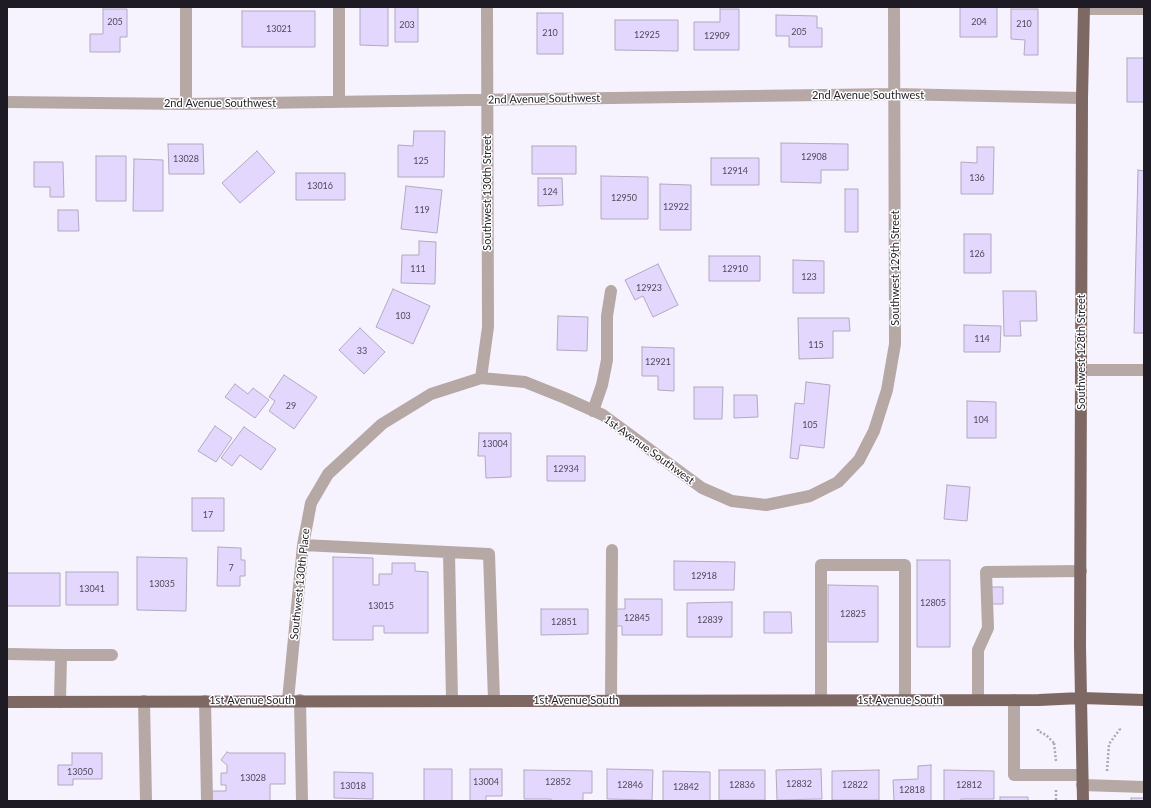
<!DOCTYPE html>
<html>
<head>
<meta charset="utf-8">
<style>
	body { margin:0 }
	#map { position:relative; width:1151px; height:808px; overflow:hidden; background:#f7f3fe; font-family:Lato,sans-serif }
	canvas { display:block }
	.frame { position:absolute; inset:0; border:8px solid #1e1b24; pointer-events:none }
</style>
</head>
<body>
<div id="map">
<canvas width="1151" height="808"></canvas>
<div class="frame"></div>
</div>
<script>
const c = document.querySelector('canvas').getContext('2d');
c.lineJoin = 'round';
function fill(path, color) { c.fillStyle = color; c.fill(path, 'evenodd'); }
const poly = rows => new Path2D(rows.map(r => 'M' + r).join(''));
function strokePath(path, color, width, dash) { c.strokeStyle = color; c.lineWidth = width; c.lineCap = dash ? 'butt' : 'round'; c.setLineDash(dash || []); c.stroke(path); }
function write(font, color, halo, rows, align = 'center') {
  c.font = font + ' Lato,sans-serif'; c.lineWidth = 3; c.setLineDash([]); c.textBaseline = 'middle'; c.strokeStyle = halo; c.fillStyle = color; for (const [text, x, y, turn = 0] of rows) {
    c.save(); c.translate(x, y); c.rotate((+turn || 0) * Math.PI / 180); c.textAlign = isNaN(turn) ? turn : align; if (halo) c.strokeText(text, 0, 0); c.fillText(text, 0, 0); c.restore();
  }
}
const building = poly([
	[360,7,388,7,388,46,360,45,360,7],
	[395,7,418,7,418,42,395,42,395,7],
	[960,7,997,7,997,37,960,37,960,7],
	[103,9,127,9,127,37,120,37,120,52,90,52,90,34,103,34,103,9],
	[720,9,739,9,739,50,694,50,694,22,720,22,720,9],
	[1011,9,1038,9,1038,55,1024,55,1025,40,1011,39,1011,9],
	[242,11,315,11,315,47,242,47,242,11],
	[537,13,563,13,563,54,537,54,537,13],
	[776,15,817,16,817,28,822,28,822,47,789,47,789,36,776,36,776,15],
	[615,20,678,20,678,51,615,50,615,20],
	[1127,58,1144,58,1144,102,1127,102,1127,58],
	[414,131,445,131,444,177,398,177,398,145,413,146,414,131],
	[781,143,848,144,848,170,821,170,821,183,781,182,781,143],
	[168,144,203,144,204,174,169,174,168,144],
	[532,146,576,146,576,174,532,174,532,146],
	[977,147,994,147,993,194,961,194,961,162,977,163,977,147],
	[257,151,275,172,240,203,222,183,257,151],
	[96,156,126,156,126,201,96,201,96,156],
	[711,158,759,158,759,185,711,185,711,158],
	[134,159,163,160,163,211,133,211,134,159],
	[34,162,63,162,64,197,50,197,50,187,34,187,34,162],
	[1138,170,1144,171,1144,333,1134,333,1138,170],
	[296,173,345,173,345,200,296,200,296,173],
	[601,176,648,177,648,219,601,219,601,176],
	[538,178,562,178,563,205,538,206,538,178],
	[660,184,691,185,691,230,660,230,660,184],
	[406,186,442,190,437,233,401,229,406,186],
	[845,189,858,189,858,232,845,232,845,189],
	[58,210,78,210,79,231,58,231,58,210],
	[964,234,991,234,991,273,964,273,964,234],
	[419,241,436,242,435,284,401,283,402,255,419,255,419,241],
	[709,256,760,256,760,281,709,281,709,256],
	[793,260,824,261,824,293,793,293,793,260],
	[658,264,678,305,653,317,643,296,635,300,625,280,658,264],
	[393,289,430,306,413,344,376,327,393,289],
	[1003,291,1036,291,1037,321,1020,321,1021,336,1004,336,1003,291],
	[558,316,588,317,587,351,557,350,558,316],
	[798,318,849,318,850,331,833,331,833,358,799,359,798,318],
	[964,325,1001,326,1000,352,964,352,964,325],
	[360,328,385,352,364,374,339,350,360,328],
	[642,347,674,348,674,391,658,390,658,376,642,376,642,347],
	[284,375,317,397,294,429,269,411,275,401,269,397,284,375],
	[806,382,830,385,824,448,800,445,798,459,790,458,795,403,804,404,806,382],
	[235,384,248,394,253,388,269,400,255,418,225,397,235,384],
	[694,387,723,387,722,419,694,419,694,387],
	[734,395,757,395,758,417,734,418,734,395],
	[967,401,996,402,996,438,967,438,967,401],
	[215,426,232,438,216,462,198,451,215,426],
	[244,427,276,449,261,470,240,455,232,466,221,458,244,427],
	[479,433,511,433,511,477,486,478,485,456,478,456,479,433],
	[547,456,585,456,585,481,547,481,547,456],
	[947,485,970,487,967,521,944,519,947,485],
	[192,498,224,498,224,531,192,531,192,498],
	[218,547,241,548,241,560,245,560,245,576,240,576,240,586,217,586,218,547],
	[137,557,187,558,186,611,137,610,137,557],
	[333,557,373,558,373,585,379,585,379,574,392,574,392,563,415,563,415,571,428,572,428,633,384,633,384,626,373,626,373,640,333,640,333,557],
	[917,560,950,560,950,647,917,647,917,560],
	[674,561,735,562,734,590,674,590,674,561],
	[66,572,118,572,118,605,66,605,66,572],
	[7,573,60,573,60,606,7,606,7,573],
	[828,585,878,586,878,642,828,642,828,585],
	[990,587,1003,587,1003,604,990,604,990,587],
	[625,599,662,599,662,635,622,635,622,626,613,626,613,609,625,609,625,599],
	[732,602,732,637,687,637,687,603,732,602],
	[541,609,588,609,588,634,541,635,541,609],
	[764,612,791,612,792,633,764,633,764,612],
	[227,752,229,753,285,753,285,784,270,784,270,801,212,801,212,791,226,791,226,785,221,785,221,773,227,773,227,765,221,760,227,752],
	[72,753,102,753,102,779,73,779,73,785,58,785,58,765,72,765,72,753],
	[931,765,931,801,894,801,893,780,918,779,918,766,931,765],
	[424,769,452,769,452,801,424,801,424,769],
	[470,769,502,769,502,796,486,796,486,801,470,801,470,769],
	[607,769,653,770,652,800,607,799,607,769],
	[821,769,822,799,777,800,776,770,821,769],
	[524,770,592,771,592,793,583,793,583,801,551,801,551,799,524,799,524,770],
	[719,770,765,770,765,800,719,800,719,770],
	[879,770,879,800,832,800,832,771,879,770],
	[944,770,994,771,994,799,961,799,961,801,944,801,944,770],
	[663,771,710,772,710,801,663,801,663,771],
	[334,772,373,773,373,799,334,798,334,772],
	[1000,797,1028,797,1028,801,1000,801,1000,797],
	[1131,798,1144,798,1144,801,1131,801,1131,798]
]);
fill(building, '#e3d7fd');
strokePath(building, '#b0a9c0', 1);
strokePath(poly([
	[1038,729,1038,731,1046,735,1054,743],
	[1056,761,1054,743,1056,743],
	[1107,771,1109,744,1120,729,1119,727],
	[1056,790,1056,801]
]), '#aca8b2', 2.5, [2, 2]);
strokePath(poly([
	[1084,9,1144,9],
	[7,102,186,104,894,94,1082,98],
	[339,102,339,7],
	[186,104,186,7],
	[1081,370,1144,370],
	[481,378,488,327,487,7],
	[593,411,602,385,607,360,607,316,611,291],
	[303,545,489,554,494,700],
	[449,553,452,700],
	[9,654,61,655,60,702],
	[61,655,112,655],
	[288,700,303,545,311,503,328,474,382,424,431,394,481,378,525,382,565,398,603,415,702,488,732,501,766,505,810,496,838,482,859,460,874,431,887,390,895,344,894,7],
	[300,700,302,801],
	[611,700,612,550],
	[821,700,821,565,905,565,905,700],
	[978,700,978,650,988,628,986,572,1081,571],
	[1014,700,1014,775,1082,775],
	[144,701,146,801],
	[205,701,207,801],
	[1082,785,1144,787]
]), '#b5a8a5', 12);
strokePath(poly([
	[7,702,1039,700,1081,698,1144,700],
	[1083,801,1080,646,1082,98,1084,7]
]), '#7e6863', 12);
write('9px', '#4f4a5a', null, [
	["205",115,22],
	["204",979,22],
	["210",1024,24],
	["203",407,25],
	["13021",279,29],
	["205",799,32],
	["210",550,33],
	["12925",647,35],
	["12909",717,36],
	["12908",814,157],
	["13028",186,159],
	["125",421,161],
	["12914",735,171],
	["136",977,178],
	["13016",320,186],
	["124",550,192],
	["12950",624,198],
	["12922",676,207],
	["119",422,210],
	["126",977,254],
	["111",418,269],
	["12910",735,269],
	["123",809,277],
	["12923",649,288],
	["103",403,316],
	["114",982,339],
	["115",816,345],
	["33",362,351],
	["12921",658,362],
	["29",291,406],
	["104",981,420],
	["105",810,425],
	["13004",495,444],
	["12934",566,469],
	["17",208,515],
	["7",231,568],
	["12918",704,576],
	["13035",162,584],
	["13041",92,589],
	["12805",933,603],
	["13015",381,606],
	["12825",853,614],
	["12845",637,618],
	["12839",710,620],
	["12851",564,622],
	["13050",80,772],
	["13028",253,778],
	["13004",486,782],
	["12852",558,782],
	["12832",799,784],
	["12846",630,785],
	["12836",742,785],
	["12822",855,785],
	["12812",969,785],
	["13018",353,786],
	["12842",686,787],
	["12818",912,790]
]);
write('11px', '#1e1b24', '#fff', [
	["2nd Avenue Southwest",868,95],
	["2nd Avenue Southwest",544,99,-1],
	["2nd Avenue Southwest",220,103],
	["Southwest 130th Street",487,193,-90],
	["Southwest 129th Street",895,268,-90],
	["Southwest 128th Street",1081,352,-90],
	["1st Avenue Southwest",649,450,36],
	["Southwest 130th Place",300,584,-84],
	["1st Avenue South",252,700],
	["1st Avenue South",576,700],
	["1st Avenue South",900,700]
]);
</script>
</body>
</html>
